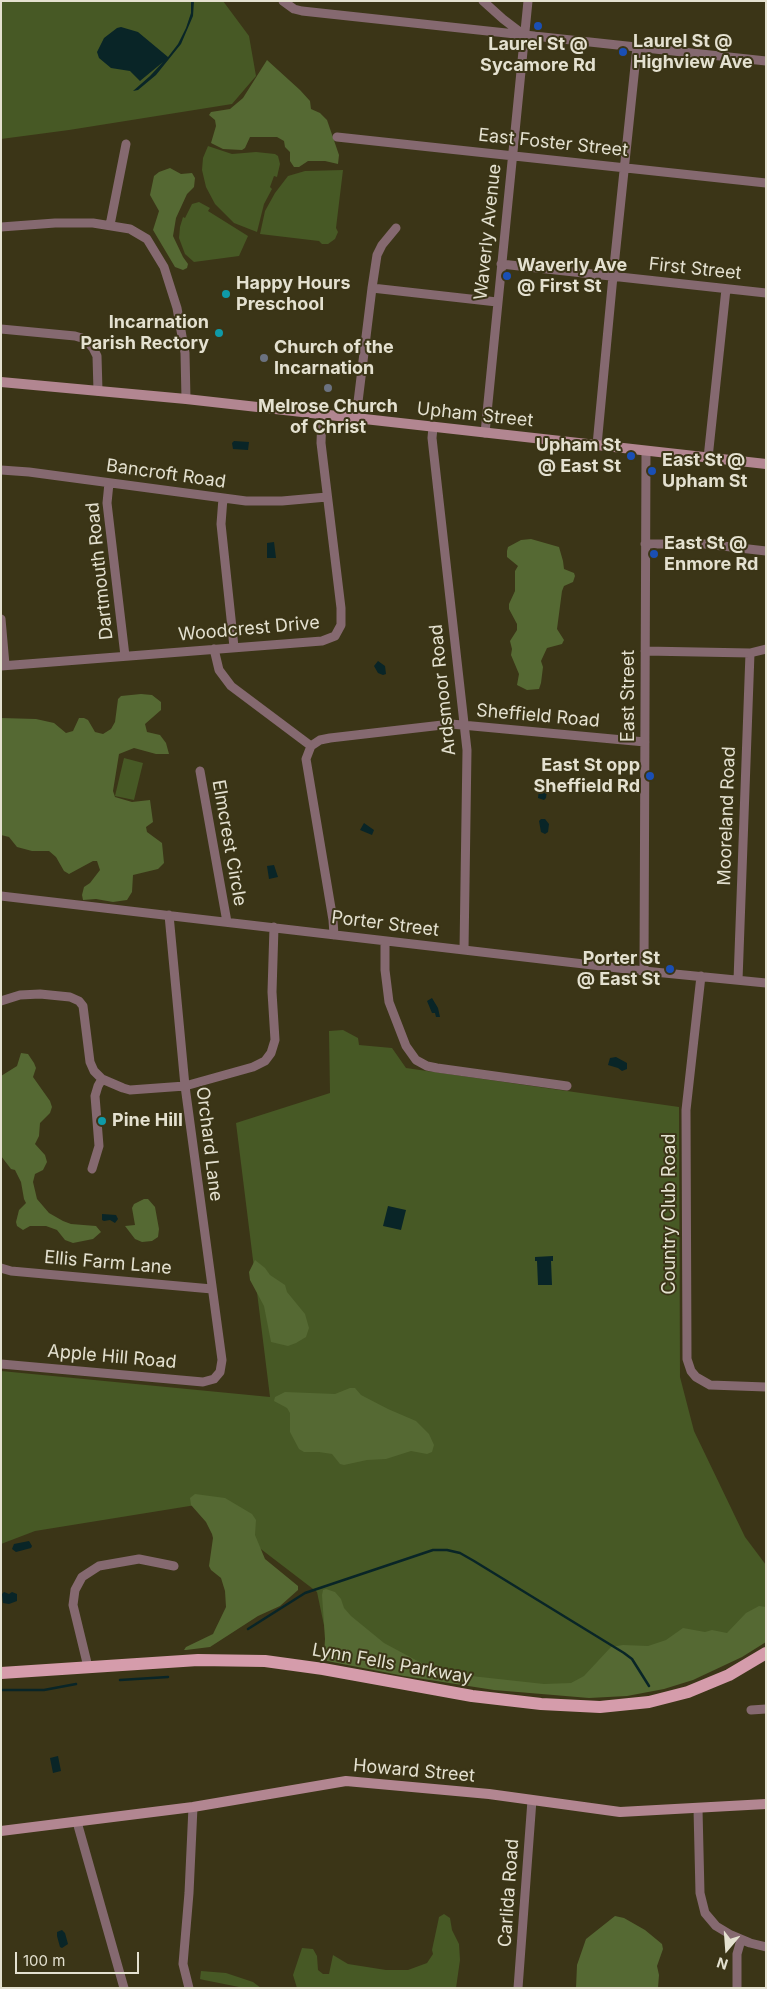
<!DOCTYPE html>
<html>
<head>
<meta charset="utf-8">
<style>
	body { margin:0 }
	#map { position:relative; width:767px; height:1989px; overflow:hidden; background:#3b3517; font-family:Inter,sans-serif }
	canvas { display:block }
	.frame { position:absolute; inset:0; border:2px solid #e4e1d0; pointer-events:none }
	.north { position:absolute; left:702px; top:1924px; width:50px; height:50px; -webkit-text-stroke:4px #3b3517; paint-order:stroke; rotate:198deg; font-size:14px; font-weight:700; line-height:20px; text-align:center; color:#e4e1d0 }
	.north::after { content:''; display:block; margin:auto; width:18px; height:22px; background:#e4e1d0; clip-path:polygon(50% 0,100% 100%,50% 72%,0 100%) }
	.scale { position:absolute; left:15px; top:1952px; width:124px; height:22px; box-sizing:border-box; border:2px solid #e4e1d0; border-top:0; padding-left:6px; font-size:15px; line-height:18px; white-space:nowrap; color:#e4e1d0; -webkit-text-stroke:4px #3b3517; paint-order:stroke }
</style>
</head>
<body>
<div id="map">
<canvas width="767" height="1989"></canvas>
<div class="frame"></div>
<div class="north">N</div>
<div class="scale">100 m</div>
</div>
<script>
const c = document.querySelector('canvas').getContext('2d');
c.lineJoin = 'round';
function fill(path, color) { c.fillStyle = color; c.fill(path, 'evenodd'); }
const poly = rows => new Path2D(rows.map(r => 'M' + r).join(''));
function strokePath(path, color, width, dash) { c.strokeStyle = color; c.lineWidth = width; c.lineCap = dash ? 'butt' : 'round'; c.setLineDash(dash || []); c.stroke(path); }
function write(font, color, halo, rows, align = 'center') {
  c.font = font + ' Inter,sans-serif'; c.lineWidth = 4; c.setLineDash([]); c.textBaseline = 'middle'; c.strokeStyle = halo; c.fillStyle = color; for (const [text, x, y, turn = 0] of rows) {
    c.save(); c.translate(x, y); c.rotate((+turn || 0) * Math.PI / 180); c.textAlign = isNaN(turn) ? turn : align; if (halo) c.strokeText(text, 0, 0); c.fillText(text, 0, 0); c.restore();
  }
}
fill(poly([
	[1,1,223,1,249,36,256,76,232,104,69,130,1,139],
	[208,146,232,154,256,152,275,154,278,156,280,164,277,177,274,176,270,187,272,189,264,204,257,232,234,223,215,204,206,187,202,170,203,158],
	[343,170,336,228,338,232,335,239,328,244,322,244,319,241,260,234,265,211,275,193,288,176,305,171],
	[199,202,210,208,208,211,248,236,239,256,194,262,185,254,179,238,180,227,183,217,185,218,192,204],
	[124,758,143,763,134,800,115,796],
	[343,1030,358,1038,359,1045,392,1048,406,1068,679,1107,680,1377,694,1431,745,1537,766,1565,766,1638,548,1691,330,1654,317,1592,202,1504,35,1531,1,1544,1,1371,270,1397,236,1123,330,1093,329,1031],
	[444,1914,450,1918,452,1930,459,1944,460,1960,456,1988,297,1988,293,1975,302,1948,313,1949,317,1956,318,1970,323,1974,329,1974,333,1955,348,1964,386,1970,408,1970,427,1963,433,1954,432,1950,438,1922,439,1917],
	[201,1971,226,1973,253,1982,261,1988,244,1988,204,1980,200,1979]
]), '#475925');
fill(poly([
	[267,60,300,90,310,101,311,109,320,113,327,120,339,155,338,164,325,161,308,161,299,167,294,167,290,161,290,152,285,147,284,141,277,137,250,137,245,148,242,150,223,149,211,143,216,126,215,120,209,115,211,112,230,109,243,98],
	[170,168,181,174,192,173,195,178,194,187,187,194,176,218,173,236,183,257,188,264,187,268,183,270,175,267,153,230,159,211,150,195,154,176,159,172],
	[531,539,559,547,563,561,564,569,574,573,575,576,573,582,564,586,562,591,557,629,564,640,562,644,547,648,541,661,543,667,541,683,539,689,527,690,517,685,519,674,511,655,512,649,510,641,517,630,517,624,509,609,509,604,515,591,515,571,518,566,507,557,507,551,508,547,521,540],
	[141,694,152,695,161,702,161,710,145,724,147,732,160,735,166,743,169,754,156,754,134,748,119,754,113,791,115,797,132,802,150,800,153,822,146,827,147,832,162,843,164,863,158,869,133,875,132,892,127,900,113,902,96,899,83,900,82,895,84,887,90,883,100,870,97,861,93,861,69,874,64,871,56,857,49,851,32,851,17,847,9,837,1,835,1,718,36,719,54,723,66,733,73,731,79,718,84,718,88,720,95,732,103,734,111,729,115,722,118,699,121,696],
	[21,1053,28,1054,34,1063,36,1068,33,1077,50,1101,52,1107,50,1113,40,1123,39,1136,35,1144,45,1155,47,1162,43,1170,35,1174,33,1182,37,1199,49,1213,63,1221,71,1224,96,1226,101,1232,93,1239,73,1243,65,1240,57,1230,46,1226,30,1226,23,1230,17,1226,16,1222,19,1210,26,1203,24,1199,21,1182,15,1170,11,1169,1,1156,1,1076,17,1066],
	[144,1199,148,1199,155,1207,159,1229,158,1237,152,1241,142,1242,135,1239,125,1226,135,1225,132,1208,134,1204],
	[255,1260,265,1268,270,1275,285,1285,287,1292,305,1314,309,1328,306,1337,296,1343,288,1346,271,1342,264,1306,250,1280,249,1272],
	[350,1388,355,1388,361,1395,388,1409,416,1421,429,1434,434,1445,432,1452,427,1454,411,1451,386,1459,367,1460,344,1465,340,1464,332,1454,319,1452,304,1452,299,1449,290,1432,290,1413,287,1408,274,1401,275,1397,285,1392,335,1394],
	[195,1494,225,1498,252,1514,256,1520,255,1535,265,1559,298,1586,298,1590,280,1606,258,1616,210,1647,186,1650,184,1650,186,1647,213,1634,226,1607,225,1591,221,1578,211,1570,209,1566,213,1538,212,1534,206,1522,191,1505,190,1498],
	[326,1589,335,1592,341,1599,344,1608,351,1616,384,1643,425,1665,453,1674,544,1684,571,1683,584,1676,611,1647,623,1645,648,1646,666,1640,683,1628,705,1632,712,1630,727,1633,746,1613,759,1606,766,1607,766,1642,742,1657,693,1680,664,1689,627,1696,589,1698,494,1690,404,1676,327,1661,324,1656,325,1639,322,1595,323,1590],
	[615,1916,624,1918,645,1930,662,1944,663,1949,657,1966,659,1975,658,1988,576,1988,577,1965,586,1939]
]), '#556933');
fill(poly([
	[191,1,194,1,193,16,181,44,156,75,138,90,133,91,150,76,163,62,140,81,130,71,111,68,99,58,97,52,104,38,117,28,121,27,138,32,168,57,178,44,186,28,191,13],
	[234,441,249,442,248,450,233,449,232,443],
	[274,542,276,558,267,558,267,543],
	[378,661,385,666,386,674,383,675,378,673,374,666],
	[540,782,548,783,546,798,544,800,538,798],
	[541,819,545,819,549,824,548,832,545,834,541,832,539,821],
	[364,823,374,830,372,835,360,830],
	[274,865,278,877,269,879,267,866],
	[432,998,438,1008,440,1017,436,1017,435,1013,432,1013,427,1001],
	[616,1057,627,1063,627,1069,622,1071,618,1068,608,1065,610,1058],
	[388,1206,406,1210,401,1230,383,1226],
	[102,1214,116,1215,118,1219,115,1223,110,1220,104,1221,102,1220],
	[553,1256,553,1261,551,1261,552,1285,538,1285,537,1261,535,1261,535,1257],
	[29,1541,32,1546,31,1548,16,1552,12,1549,14,1544],
	[4,1592,9,1594,12,1592,17,1594,17,1601,9,1604,3,1603,2,1594],
	[58,1756,61,1771,53,1773,50,1758],
	[62,1930,65,1933,68,1944,62,1948,60,1947,57,1936,57,1932]
]), '#092527');
strokePath(poly([
	[248,1629,305,1593,433,1550,447,1550,460,1553,474,1561,624,1653,632,1659,649,1686],
	[120,1680,168,1677],
	[1,1690,44,1690,76,1684]
]), '#092527', 2.5);
strokePath(poly([
	[283,1,294,9,302,11,766,61],
	[483,1,503,19,524,35],
	[337,137,766,183],
	[110,225,126,144],
	[1,227,55,223,93,223,130,229,147,239,164,267,177,308,185,353,186,399],
	[501,264,766,293],
	[372,288,377,255,382,245,396,228],
	[1,329,75,336,85,339,93,348,97,356,98,391],
	[356,418,372,288,497,302],
	[433,427,432,438,467,750,464,950],
	[485,433,528,1],
	[597,445,613,276,637,47],
	[708,458,726,289],
	[1,470,29,472,246,501,282,501,327,497],
	[109,483,107,503,125,656],
	[223,498,221,524,234,647],
	[645,544,705,544,766,551],
	[1,619,5,665],
	[214,649,219,670,231,686,311,746,306,759,333,920,334,935],
	[645,651,750,653,766,649],
	[1,666,322,641,335,636,341,625,341,608,321,443,322,414],
	[311,746,320,740,330,738,451,724,645,742],
	[200,771,227,922],
	[1,896,644,971,766,983],
	[385,941,385,970,389,1002,406,1046,416,1060,427,1066,437,1068,567,1086],
	[644,971,646,451],
	[701,976,686,1110,687,1359,691,1371,696,1377,710,1385,766,1387],
	[738,980,750,653],
	[1,1001,20,995,40,994,70,997,79,1001,83,1006,90,1062,94,1071,102,1079,98,1086,95,1096,99,1146,92,1169],
	[102,1079,123,1088,130,1090,185,1086,253,1067,265,1061,271,1053,275,1040,272,992,274,927],
	[1,1268,11,1271,212,1289],
	[1,1364,203,1382,214,1379,220,1372,222,1360,185,1086,169,915],
	[88,1667,73,1605,75,1590,82,1577,99,1566,139,1559,174,1566],
	[751,1710,766,1709],
	[698,1809,700,1893,705,1913,716,1926,731,1935,750,1943,766,1947],
	[77,1822,124,1988],
	[189,1988,183,1964,189,1893,193,1807],
	[518,1988,532,1800],
	[737,1988,737,1954,741,1940]
]), '#856970', 9);
strokePath(poly([
	[1,382,186,399,766,464],
	[1,1831,193,1807,346,1781,489,1794,620,1812,766,1804]
]), '#b28691', 10);
strokePath(poly([
	[1,1673,198,1660,265,1661,323,1669,472,1696,541,1704,600,1707,649,1702,688,1692,729,1675,766,1653]
]), '#d59cab', 12);
for (const [x, y, r, color] of [
	[538,26,5,"#1a4fb4"],
	[623,52,5,"#1a4fb4"],
	[507,276,5,"#1a4fb4"],
	[226,294,5,"#0f9aa8"],
	[219,333,5,"#0f9aa8"],
	[264,358,5,"#6b7280"],
	[328,388,5,"#6b7280"],
	[631,456,5,"#1a4fb4"],
	[652,471,5,"#1a4fb4"],
	[654,554,5,"#1a4fb4"],
	[650,776,5,"#1a4fb4"],
	[670,969,5,"#1a4fb4"],
	[102,1121,5,"#0f9aa8"]
]) { const dot = new Path2D(); dot.arc(x, y, r, 0, 2 * Math.PI); c.fillStyle = color; c.fill(dot); strokePath(dot, '#3b3517', 2); }
write('bold 18px', '#e4e1d0', '#3b3517', [
	["Laurel St @",633,42],
	["Highview Ave",633,63],
	["Laurel St @",538,45,"center"],
	["Sycamore Rd",538,66,"center"],
	["Waverly Ave",517,266],
	["@ First St",517,287],
	["Happy Hours",236,284],
	["Preschool",236,305],
	["Incarnation",209,323,"right"],
	["Parish Rectory",209,344,"right"],
	["Church of the",274,348],
	["Incarnation",274,369],
	["Melrose Church",328,407,"center"],
	["of Christ",328,428,"center"],
	["Upham St",621,446,"right"],
	["@ East St",621,467,"right"],
	["East St @",662,461],
	["Upham St",662,482],
	["East St @",664,544],
	["Enmore Rd",664,565],
	["East St opp",640,766,"right"],
	["Sheffield Rd",640,787,"right"],
	["Porter St",660,959,"right"],
	["@ East St",660,980,"right"],
	["Pine Hill",112,1121]
], 'left');
write('18px', '#e4e1d0', '#3b3517', [
	["East Foster Street",553,143,6],
	["Waverly Avenue",488,232,-84],
	["First Street",695,269,6],
	["Upham Street",475,415,6],
	["Bancroft Road",166,474,8],
	["Dartmouth Road",100,571,-96],
	["Woodcrest Drive",249,629,-5],
	["Ardsmoor Road",443,690,-96],
	["East Street",629,696,-90],
	["Sheffield Road",538,716,5],
	["Mooreland Road",727,816,-88],
	["Elmcrest Circle",229,843,80],
	["Porter Street",385,924,7],
	["Orchard Lane",209,1144,83],
	["Country Club Road",670,1214,-90],
	["Ellis Farm Lane",108,1263,5],
	["Apple Hill Road",112,1357,5],
	["Lynn Fells Parkway",392,1664,10],
	["Howard Street",414,1771,5],
	["Carlida Road",509,1893,-86]
]);
</script>
</body>
</html>
